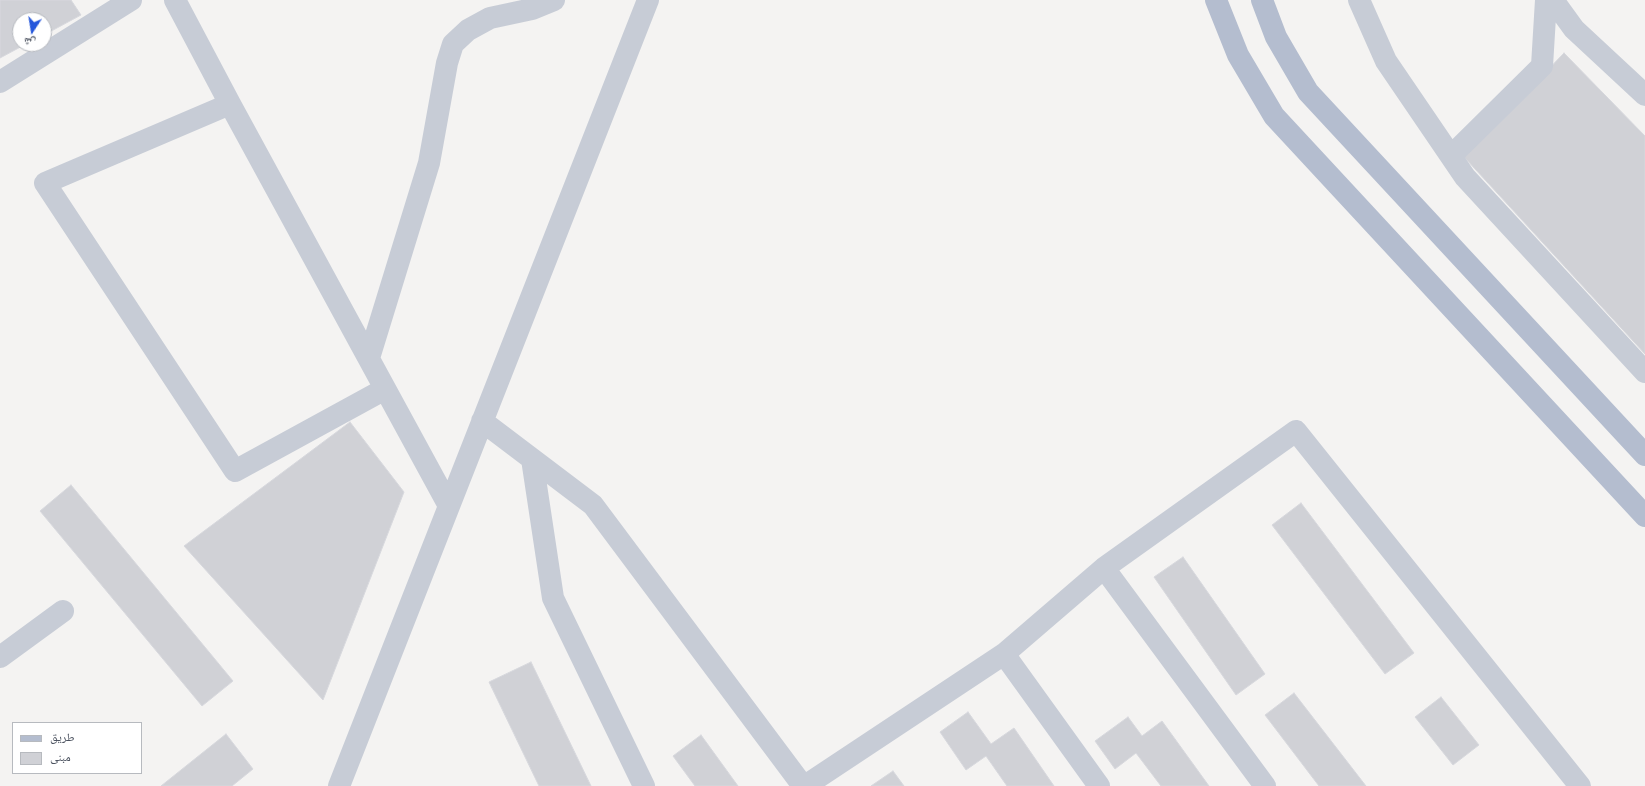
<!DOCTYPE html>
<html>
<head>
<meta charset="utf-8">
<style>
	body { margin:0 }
	#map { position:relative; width:1645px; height:786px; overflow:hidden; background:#f4f3f2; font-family:"DM Sans","Noto Naskh Arabic",sans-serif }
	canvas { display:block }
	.legend { position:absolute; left:12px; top:722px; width:130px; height:52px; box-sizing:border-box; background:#fff; border:1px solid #b7babf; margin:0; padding:5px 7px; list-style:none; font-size:12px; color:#4b525f }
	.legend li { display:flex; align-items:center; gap:8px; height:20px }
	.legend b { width:20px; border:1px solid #b7babf }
	.north { position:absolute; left:12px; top:12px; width:40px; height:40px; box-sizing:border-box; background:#fff; border:1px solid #b7babf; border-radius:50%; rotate:192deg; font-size:11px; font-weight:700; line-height:16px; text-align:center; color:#4b525f }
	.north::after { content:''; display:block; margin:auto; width:14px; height:18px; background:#2557db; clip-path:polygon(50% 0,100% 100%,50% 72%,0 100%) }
</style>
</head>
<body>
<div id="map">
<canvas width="1645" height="786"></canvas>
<ul class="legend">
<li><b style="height:5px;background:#b4bdcf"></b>طريق</li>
<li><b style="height:11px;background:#d0d1d6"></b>مبنى</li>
</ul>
<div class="north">ش</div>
</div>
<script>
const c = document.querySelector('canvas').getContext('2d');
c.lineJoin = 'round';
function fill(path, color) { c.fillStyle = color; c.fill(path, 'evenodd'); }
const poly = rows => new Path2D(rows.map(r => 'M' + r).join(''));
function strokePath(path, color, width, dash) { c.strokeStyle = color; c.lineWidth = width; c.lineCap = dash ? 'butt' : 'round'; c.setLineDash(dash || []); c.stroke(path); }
const building = poly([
	[0,0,71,0,81,15,44,35,44,20,20,20,20,44,26,44,0,58,0,0],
	[1564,53,1645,136,1645,354,1464,157,1564,53],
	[350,422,404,492,323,700,184,546,350,422],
	[71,485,233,681,202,706,40,511,71,485],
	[1301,503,1414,653,1385,674,1272,525,1301,503],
	[1183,557,1265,674,1236,695,1154,577,1183,557],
	[531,662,591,786,539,786,489,682,531,662],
	[1294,693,1366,786,1319,786,1265,715,1294,693],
	[1441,697,1479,745,1453,765,1415,717,1441,697],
	[968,712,991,744,1014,728,1054,786,1007,786,986,756,966,770,940,732,968,712],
	[1128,717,1142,736,1162,721,1209,786,1161,786,1136,753,1115,769,1095,741,1128,717],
	[226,734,253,769,232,786,161,786,226,734],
	[701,735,738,786,695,786,673,756,701,735],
	[893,771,904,786,871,786,893,771]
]);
fill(building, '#d0d1d6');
strokePath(building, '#d7d8dd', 1);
strokePath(poly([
	[175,0,230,104,449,506],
	[1359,0,1386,61,1465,177,1645,372],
	[1553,0,1574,29,1645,95],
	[0,82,131,0],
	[230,104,45,183,235,471,385,389],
	[1451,156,1542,66,1546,0],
	[369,358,429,163,447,63,453,44,468,30,490,18,532,9,554,0],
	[482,421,593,505,803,786],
	[532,459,553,598,644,786],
	[1104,568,1265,786],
	[1004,654,1099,786],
	[0,657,63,611],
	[339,786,648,0],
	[805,786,1004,654,1104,568,1296,431,1580,786]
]), '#c7ccd6', 22);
strokePath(poly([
	[1216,0,1238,55,1274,116,1645,516],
	[1262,0,1276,37,1308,92,1645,455]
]), '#b4bdcf', 22);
</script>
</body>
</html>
